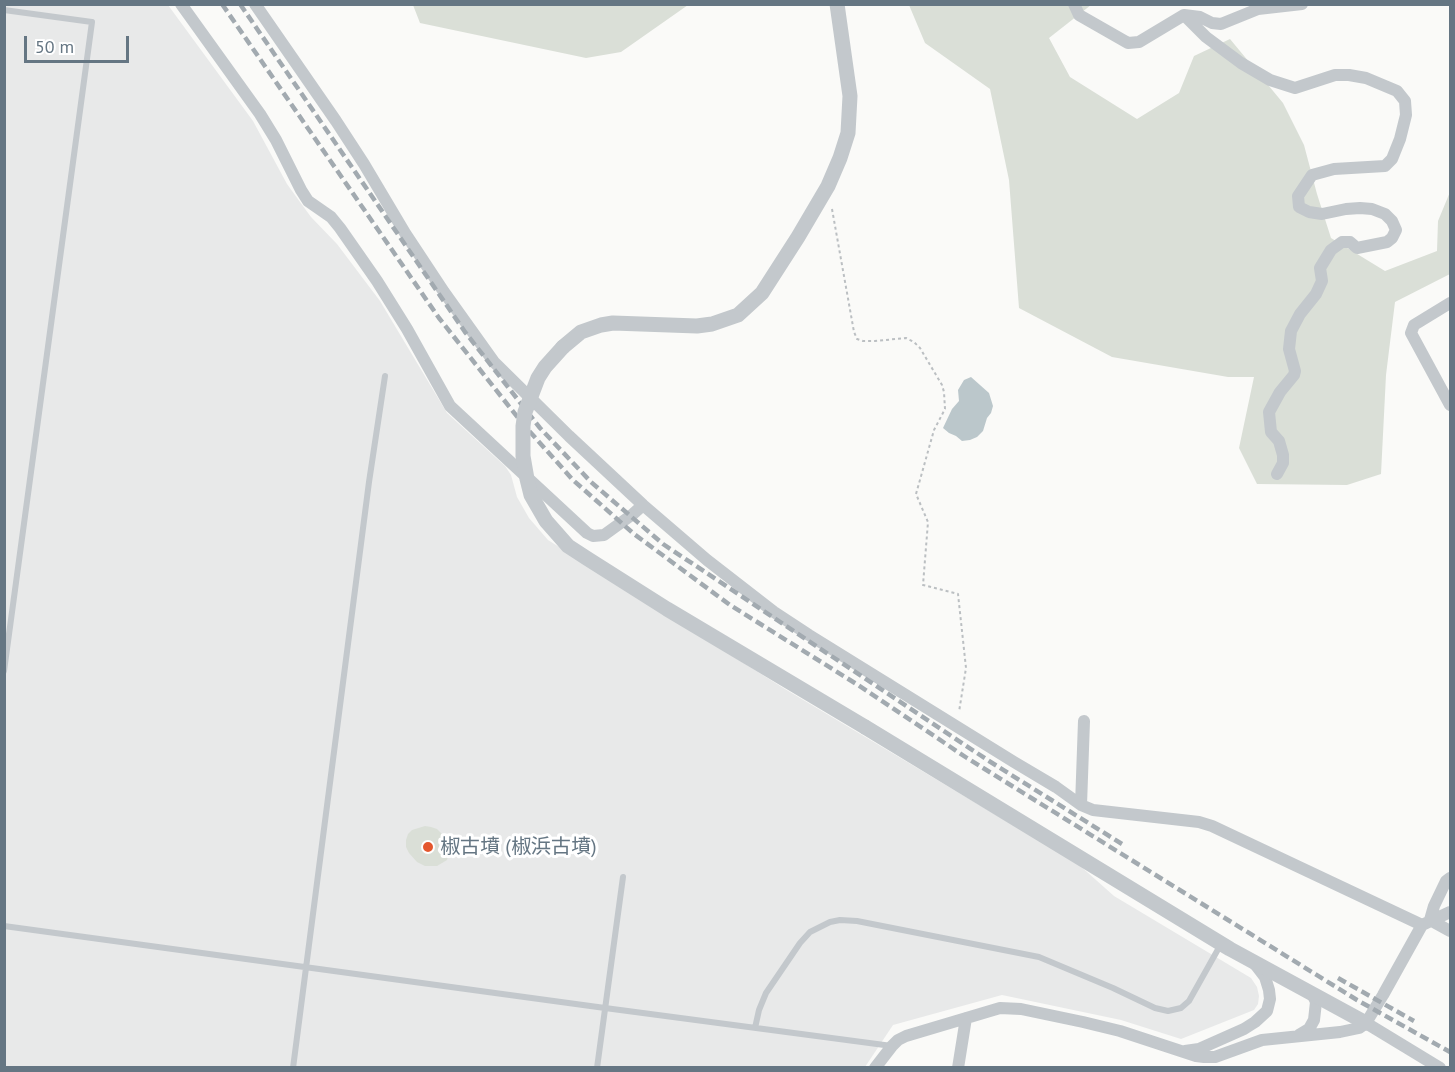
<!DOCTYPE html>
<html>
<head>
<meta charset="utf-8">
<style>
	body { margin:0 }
	#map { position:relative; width:1455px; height:1072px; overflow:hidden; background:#fafaf8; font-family:"PT Sans",sans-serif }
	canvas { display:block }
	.frame { position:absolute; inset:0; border:6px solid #657683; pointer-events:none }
	.scale { position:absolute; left:24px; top:36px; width:105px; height:27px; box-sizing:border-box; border:3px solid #657683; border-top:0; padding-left:8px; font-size:18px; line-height:21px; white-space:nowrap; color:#657683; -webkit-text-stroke:4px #fff; paint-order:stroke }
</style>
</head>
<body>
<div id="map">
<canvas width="1455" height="1072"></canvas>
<div class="frame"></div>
<div class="scale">50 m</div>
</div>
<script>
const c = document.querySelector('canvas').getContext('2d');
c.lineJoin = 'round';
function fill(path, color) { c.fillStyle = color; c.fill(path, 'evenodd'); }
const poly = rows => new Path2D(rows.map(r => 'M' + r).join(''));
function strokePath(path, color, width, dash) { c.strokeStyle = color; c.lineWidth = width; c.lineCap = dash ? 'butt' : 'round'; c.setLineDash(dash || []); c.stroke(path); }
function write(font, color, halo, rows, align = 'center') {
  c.font = font + ' "PT Sans","Noto Sans JP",sans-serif'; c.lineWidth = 6; c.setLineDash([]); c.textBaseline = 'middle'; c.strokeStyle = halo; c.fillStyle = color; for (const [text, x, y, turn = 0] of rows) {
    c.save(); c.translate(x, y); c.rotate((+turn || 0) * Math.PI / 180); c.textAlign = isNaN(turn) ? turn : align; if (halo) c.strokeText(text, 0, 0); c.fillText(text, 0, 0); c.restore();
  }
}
fill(poly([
	[5,5,168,5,253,121,287,184,300,202,311,217,337,244,380,301,447,413,505,466,511,475,517,497,529,518,548,540,785,689,1078,864,1114,896,1251,978,1257,987,1259,996,1258,1004,1254,1010,1181,1039,1121,1020,1002,995,893,1025,865,1067,5,1068]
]), '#e8e9e9');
fill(poly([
	[413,5,413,4,688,5,621,52,586,58,420,23],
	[909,5,1091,5,1049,38,1070,77,1137,119,1179,93,1194,56,1230,39,1283,103,1304,145,1317,194,1331,238,1385,271,1437,251,1438,221,1450,192,1450,274,1395,302,1386,375,1381,474,1347,485,1257,484,1239,448,1254,377,1228,377,1112,357,1019,308,1009,180,990,89,925,43],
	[425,826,431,827,437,829,442,834,448,846,449,853,447,860,437,866,425,866,417,862,409,853,406,847,406,840,408,834,412,830]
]), '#dadfd7');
fill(poly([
	[971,377,989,393,993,406,991,413,987,418,983,431,977,437,970,440,962,441,956,436,949,433,943,428,952,409,959,401,958,390,964,380]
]), '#bbc7cb');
strokePath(poly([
	[832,209,854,332,857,339,863,341,875,341,906,338,914,342,920,348,942,385,944,392,945,409,934,430,916,494,928,522,923,585,958,594,966,668,959,712]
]), '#bbbfc2', 2, [3, 3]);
strokePath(poly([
	[4,10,92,22,4,671],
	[4,926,605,1008,892,1046],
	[755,1028,759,1010,766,993,800,943,810,932,830,922,840,920,857,921,1039,957,1113,988,1155,1008,1168,1011,1181,1008,1189,1001,1221,944],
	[293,1068,369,482,385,376],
	[597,1068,623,877]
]), '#c3c8cc', 6);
strokePath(poly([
	[181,4,260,114,276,140,301,190,308,201,331,217,340,228,377,281,407,329,450,406,587,533,593,536,604,535,633,514,643,505],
	[255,4,336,121,364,164,405,233,444,292,494,362,569,436,643,505,707,560,774,612,809,635,1014,762,1056,787,1081,805,1093,810,1199,822,1212,826,1422,925],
	[1074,4,1079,15,1128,43,1139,42,1184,15,1200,17,1212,23,1221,24,1258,9,1302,4],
	[1184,15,1206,37,1241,63,1270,80,1295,88,1335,75,1349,75,1366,78,1397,91,1405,101,1406,115,1400,139,1392,159,1385,166,1334,169,1312,175,1298,196,1299,207,1309,212,1322,214,1346,209,1360,208,1372,209,1385,214,1392,221,1396,230,1392,238,1387,242,1357,248,1350,242,1342,242,1331,250,1320,268,1322,281,1316,294,1300,314,1291,331,1289,349,1295,371,1294,375,1280,392,1269,412,1271,432,1279,441,1283,455,1283,463,1277,474],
	[1450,303,1414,325,1411,333,1450,405],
	[1081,805,1084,721],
	[1430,920,1434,906,1446,881,1450,878],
	[1430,920,1450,931],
	[1366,1023,1440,1068],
	[1299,1035,1309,1029,1314,1020,1316,1002,1312,993],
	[1185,1051,1199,1049,1244,1029,1255,1022,1267,1011,1270,999,1269,990,1265,977,1255,964],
	[875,1068,892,1046,898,1040,906,1036,1000,1008,1021,1009,1083,1022,1120,1031,1196,1056,1204,1057,1215,1057,1262,1040,1340,1032,1359,1028,1366,1023,1383,995,1422,925,1450,912],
	[958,1068,966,1018]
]), '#c3c8cc', 12);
strokePath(poly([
	[563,347,581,332,601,325,613,323,697,326,712,324,738,315,762,293,798,237,828,186,840,158,848,133,850,96,837,4],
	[865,727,1230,949,1366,1023]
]), '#c3c8cc', 15);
strokePath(poly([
	[222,4,439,318,523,424,573,480,634,534,730,605,858,685,967,758,1357,1000,1450,1052],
	[240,4,465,332,540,428,591,482,663,544,989,761,1122,844],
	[1338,978,1414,1021]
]), '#a2aab0', 4.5, [9, 4.5]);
strokePath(poly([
	[563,347,545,367,538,378,525,412,523,426,523,456,527,479,531,495,546,521,568,546,588,559,667,609,865,727]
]), '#c3c8cc', 15);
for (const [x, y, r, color] of [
	[428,847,6,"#e4572e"]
]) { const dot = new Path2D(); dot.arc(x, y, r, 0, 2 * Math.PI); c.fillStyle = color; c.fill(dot); strokePath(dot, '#fff', 2); }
write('20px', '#657683', '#fff', [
	["椒古墳 (椒浜古墳)",440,847]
], 'left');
</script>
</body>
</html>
